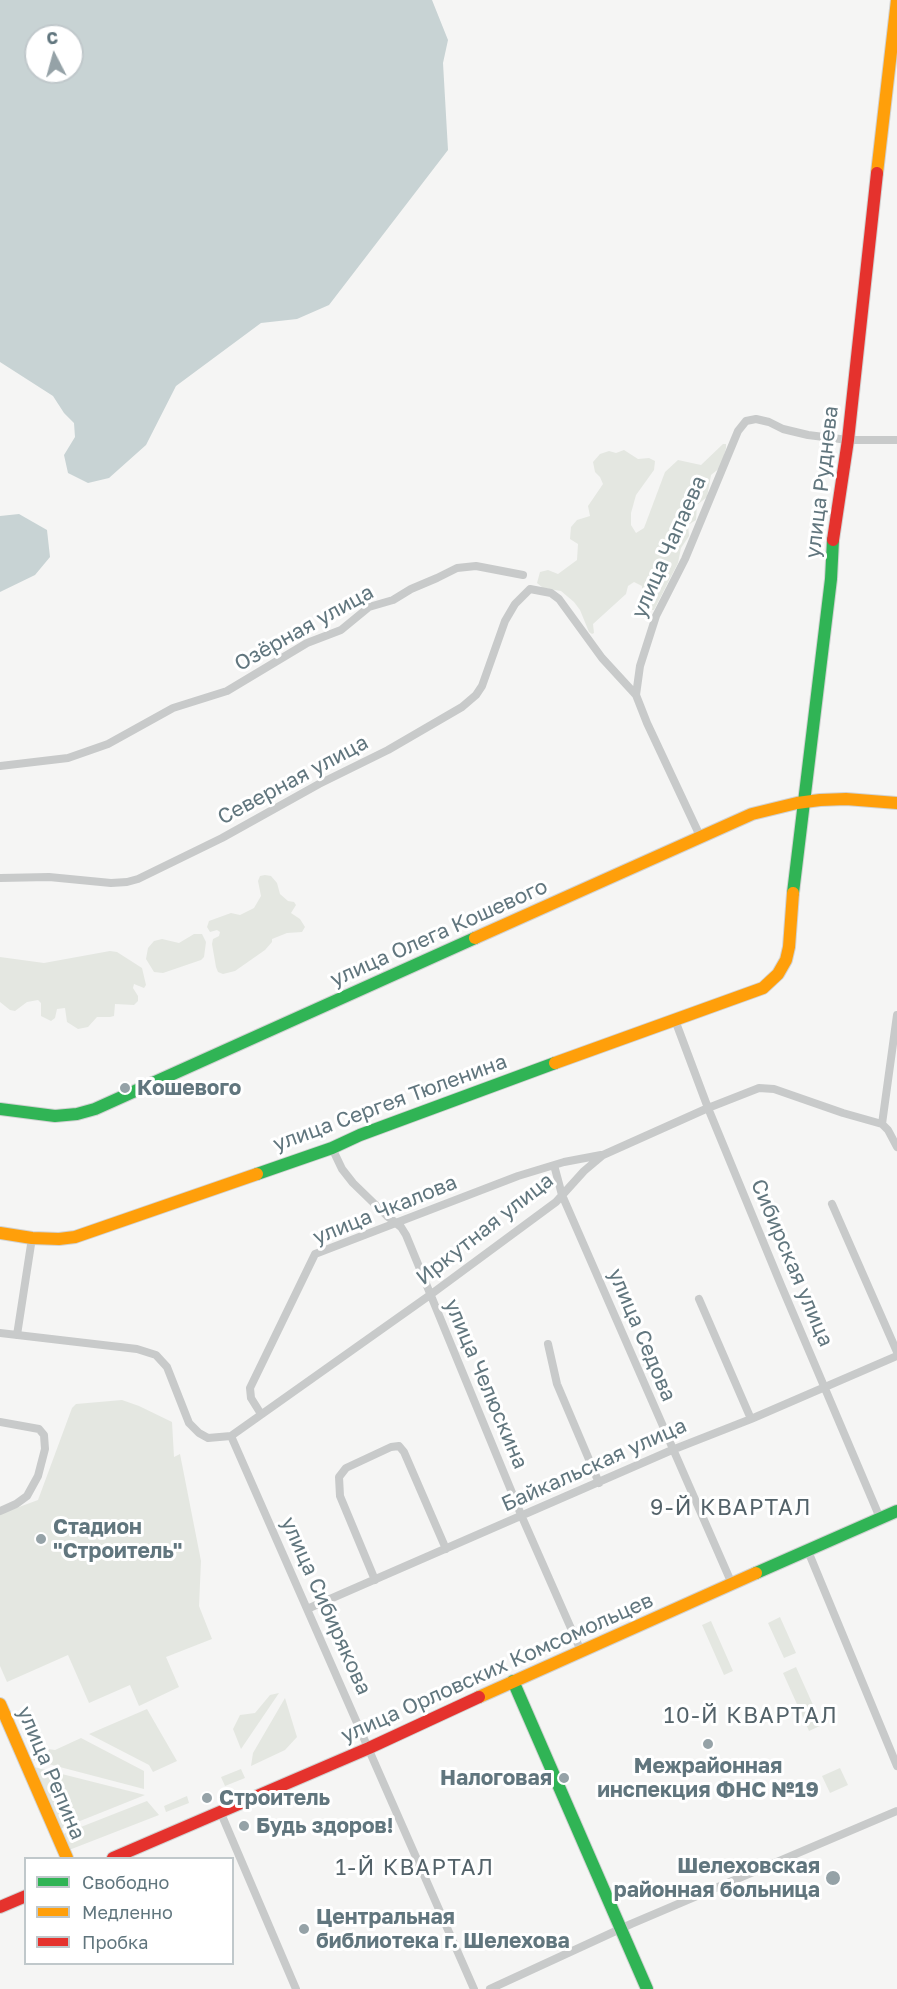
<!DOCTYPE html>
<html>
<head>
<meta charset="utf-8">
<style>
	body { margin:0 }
	#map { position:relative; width:897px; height:1989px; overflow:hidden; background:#f5f5f4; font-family:"Golos Text",sans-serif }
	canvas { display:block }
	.legend { position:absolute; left:24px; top:1857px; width:210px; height:108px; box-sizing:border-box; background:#fff; border:2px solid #c0c8cb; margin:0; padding:8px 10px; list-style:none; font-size:18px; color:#61767e }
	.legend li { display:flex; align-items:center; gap:12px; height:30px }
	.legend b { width:30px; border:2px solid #c0c8cb }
	.north { position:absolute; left:24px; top:24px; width:60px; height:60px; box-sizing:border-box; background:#fff; border:2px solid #c0c8cb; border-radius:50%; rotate:354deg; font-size:16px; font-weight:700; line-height:24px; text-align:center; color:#61767e }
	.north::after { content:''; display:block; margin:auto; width:21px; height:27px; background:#95a2a7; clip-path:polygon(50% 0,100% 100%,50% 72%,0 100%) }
</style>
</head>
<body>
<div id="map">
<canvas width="897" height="1989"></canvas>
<ul class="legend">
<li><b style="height:8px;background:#30b455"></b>Свободно</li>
<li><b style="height:8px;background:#ff9f0a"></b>Медленно</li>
<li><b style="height:8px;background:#e5322d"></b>Пробка</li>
</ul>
<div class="north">С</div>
</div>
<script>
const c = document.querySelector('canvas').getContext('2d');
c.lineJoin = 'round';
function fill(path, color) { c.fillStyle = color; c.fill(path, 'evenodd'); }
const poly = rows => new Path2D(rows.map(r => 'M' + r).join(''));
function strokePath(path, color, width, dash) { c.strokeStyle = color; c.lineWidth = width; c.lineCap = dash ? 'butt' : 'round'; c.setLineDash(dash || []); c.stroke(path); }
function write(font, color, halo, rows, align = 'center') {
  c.font = font + ' "Golos Text",sans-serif'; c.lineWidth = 6; c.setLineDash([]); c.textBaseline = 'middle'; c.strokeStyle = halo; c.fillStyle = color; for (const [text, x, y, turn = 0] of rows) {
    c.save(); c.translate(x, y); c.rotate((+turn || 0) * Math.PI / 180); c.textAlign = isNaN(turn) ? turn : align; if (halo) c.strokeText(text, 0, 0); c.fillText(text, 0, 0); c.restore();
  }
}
fill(poly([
	[723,444,726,444,726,448,721,467,711,475,707,497,697,505,696,520,688,525,689,536,681,548,678,563,654,610,649,610,642,592,642,586,634,582,628,586,626,594,593,624,594,633,592,634,589,632,580,610,574,602,561,591,543,588,537,583,540,572,548,570,558,574,577,560,578,544,570,539,571,527,577,520,590,516,588,506,603,484,600,477,595,472,593,462,600,454,609,451,616,453,624,450,638,459,649,458,655,461,654,470,636,495,631,513,631,525,636,533,644,528,665,472,678,460,701,465],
	[265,875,271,876,277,883,280,894,288,901,294,902,296,905,291,913,300,919,305,927,302,932,287,933,272,939,272,942,265,950,235,971,223,974,218,972,216,967,212,944,213,939,219,936,220,932,217,930,210,932,207,927,209,921,231,913,240,915,254,908,261,896,258,881,260,876],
	[194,934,202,934,206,942,204,957,201,960,163,973,154,972,146,959,148,948,154,941,162,939,179,943],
	[110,951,117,952,142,968,146,985,144,988,134,984,133,988,138,996,138,1001,134,1005,115,1004,114,1016,110,1017,97,1017,88,1027,78,1029,67,1022,65,1008,57,1009,55,1018,51,1021,41,1016,41,1003,38,1000,27,1002,15,1011,10,1010,0,1002,0,957,44,963],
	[122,1400,139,1406,172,1422,174,1457,180,1454,201,1561,199,1606,212,1639,166,1657,179,1687,139,1706,130,1685,89,1703,68,1655,7,1682,0,1666,0,1514,38,1500,72,1408,76,1404],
	[780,1617,796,1653,784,1658,768,1623],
	[711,1621,733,1671,724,1675,702,1625],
	[796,1667,822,1725,809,1731,783,1673],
	[279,1693,241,1749,233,1729,240,1715,255,1713,270,1695],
	[285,1698,297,1737,285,1750,251,1766,253,1753],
	[147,1709,177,1761,153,1772,149,1765,89,1734],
	[81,1738,144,1771,144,1789,33,1760,48,1749,55,1750],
	[34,1767,145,1795,60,1829],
	[840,1768,848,1785,830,1793,822,1776],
	[241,1769,245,1778,225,1786,221,1777],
	[187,1796,189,1803,166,1812,164,1806],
	[147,1801,159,1815,69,1850,63,1834]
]), '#e4e7e1');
fill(poly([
	[0,0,432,0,448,40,443,63,448,150,329,305,297,319,261,323,176,386,146,445,109,478,88,483,68,473,64,455,75,437,74,423,64,413,53,396,0,362],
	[36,36,72,36,72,72,36,72],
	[19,514,47,530,50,557,35,575,0,592,0,516]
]), '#c8d3d4');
const fast = poly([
	[793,893,831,579,833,540],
	[0,1109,55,1116,77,1114,95,1109,475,938],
	[257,1174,332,1148,360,1135,555,1063],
	[756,1573,897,1511],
	[513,1681,647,1989]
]);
const slow = poly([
	[877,173,897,0],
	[475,938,752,814,797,803,820,800,846,799,897,803],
	[555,1063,763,988,778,974,786,960,789,947,793,893],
	[0,1233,32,1238,59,1239,75,1237,257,1174],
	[479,1697,756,1573],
	[0,1704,67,1858]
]);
const jam = poly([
	[833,540,848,440,877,173],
	[113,1858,369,1748,479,1697],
	[0,1907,26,1896]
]);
strokePath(fast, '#d1d2d2', 14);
strokePath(slow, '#d1d2d2', 14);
strokePath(jam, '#d1d2d2', 14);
strokePath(poly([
	[0,766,68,758,108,744,173,708,227,691,307,643,341,630,369,607,393,600,411,589,437,578,457,568,476,566,523,575],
	[700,836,647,723,636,695,640,666,656,616,685,559,738,431,746,421,756,419,769,422,783,429,808,435,848,440,897,440],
	[0,878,49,877,111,883,127,882,138,879,222,838,319,784,388,750,462,707,476,695,482,686,505,621,515,604,530,589,551,593,559,599,602,658,636,695],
	[675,1020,708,1108,781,1285,880,1518],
	[882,1124,897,1015],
	[332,1148,342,1169,353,1183,387,1216,401,1227,406,1235,522,1517,581,1651],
	[554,1165,562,1195,732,1584],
	[832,1204,897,1352],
	[699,1299,751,1419],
	[0,1333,137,1349,156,1355,167,1367,189,1423,199,1433,208,1438,231,1436,430,1295,556,1202,584,1171,603,1155,708,1108,759,1088,774,1089,843,1113,882,1124,888,1130,897,1147],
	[17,1335,32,1238],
	[548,1344,557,1384,599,1483],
	[261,1414,251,1398,250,1388,315,1254,518,1176,564,1162,601,1155],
	[0,1422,39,1429,44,1435,45,1449,38,1476,27,1496,16,1504,0,1511],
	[231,1436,474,1989],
	[808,1551,897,1766],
	[375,1580,340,1496,339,1477,346,1468,391,1447,399,1446,404,1452,446,1549],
	[307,1609,672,1450,751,1419,897,1356],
	[220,1811,296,1989],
	[490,1989,631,1924,897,1811]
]), '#c8caca', 8);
strokePath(fast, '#30b455', 12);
strokePath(slow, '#ff9f0a', 12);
strokePath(jam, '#e5322d', 12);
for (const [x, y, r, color] of [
	[125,1088,6,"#95a2a7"],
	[41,1539,6,"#95a2a7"],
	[708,1744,6,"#95a2a7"],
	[564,1778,6,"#95a2a7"],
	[207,1798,6,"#95a2a7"],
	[244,1826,6,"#95a2a7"],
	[833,1878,8,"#95a2a7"],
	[304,1929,6,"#95a2a7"]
]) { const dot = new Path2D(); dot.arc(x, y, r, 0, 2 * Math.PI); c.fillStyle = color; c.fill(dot); strokePath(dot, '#fff', 2); }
write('21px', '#61767e', '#fff', [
	["улица Руднева",822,482,-83],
	["улица Чапаева",669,547,-66],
	["Озёрная улица",304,628,-29],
	["Северная улица",293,780,-28],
	["улица Олега Кошевого",439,933,-24],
	["улица Сергея Тюленина",390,1103,-20],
	["улица Чкалова",385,1210,-22],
	["Иркутная улица",485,1229,-38],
	["Сибирская улица",792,1263,67],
	["улица Седова",642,1335,67],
	["улица Челюскина",486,1384,67],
	["Байкальская улица",594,1465,-24],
	["улица Сибирякова",326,1606,66],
	["улица Орловских Комсомольцев",497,1668,-24],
	["улица Репина",51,1773,67]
]);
write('bold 21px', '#61767e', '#fff', [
	["Кошевого",137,1088],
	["Стадион",53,1527],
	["\"Строитель\"",53,1551],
	["Межрайонная",708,1766,"center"],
	["инспекция ФНС №19",708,1790,"center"],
	["Налоговая",552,1778,"right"],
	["Строитель",219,1798],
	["Будь здоров!",256,1826],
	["Шелеховская",820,1866,"right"],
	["районная больница",820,1890,"right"],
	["Центральная",316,1917],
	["библиотека г. Шелехова",316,1941]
], 'left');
c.letterSpacing = '1.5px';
write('22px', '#536269', '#fff', [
	["9-Й КВАРТАЛ",731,1508],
	["10-Й КВАРТАЛ",751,1716],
	["1-Й КВАРТАЛ",415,1868]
]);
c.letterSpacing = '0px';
</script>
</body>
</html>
